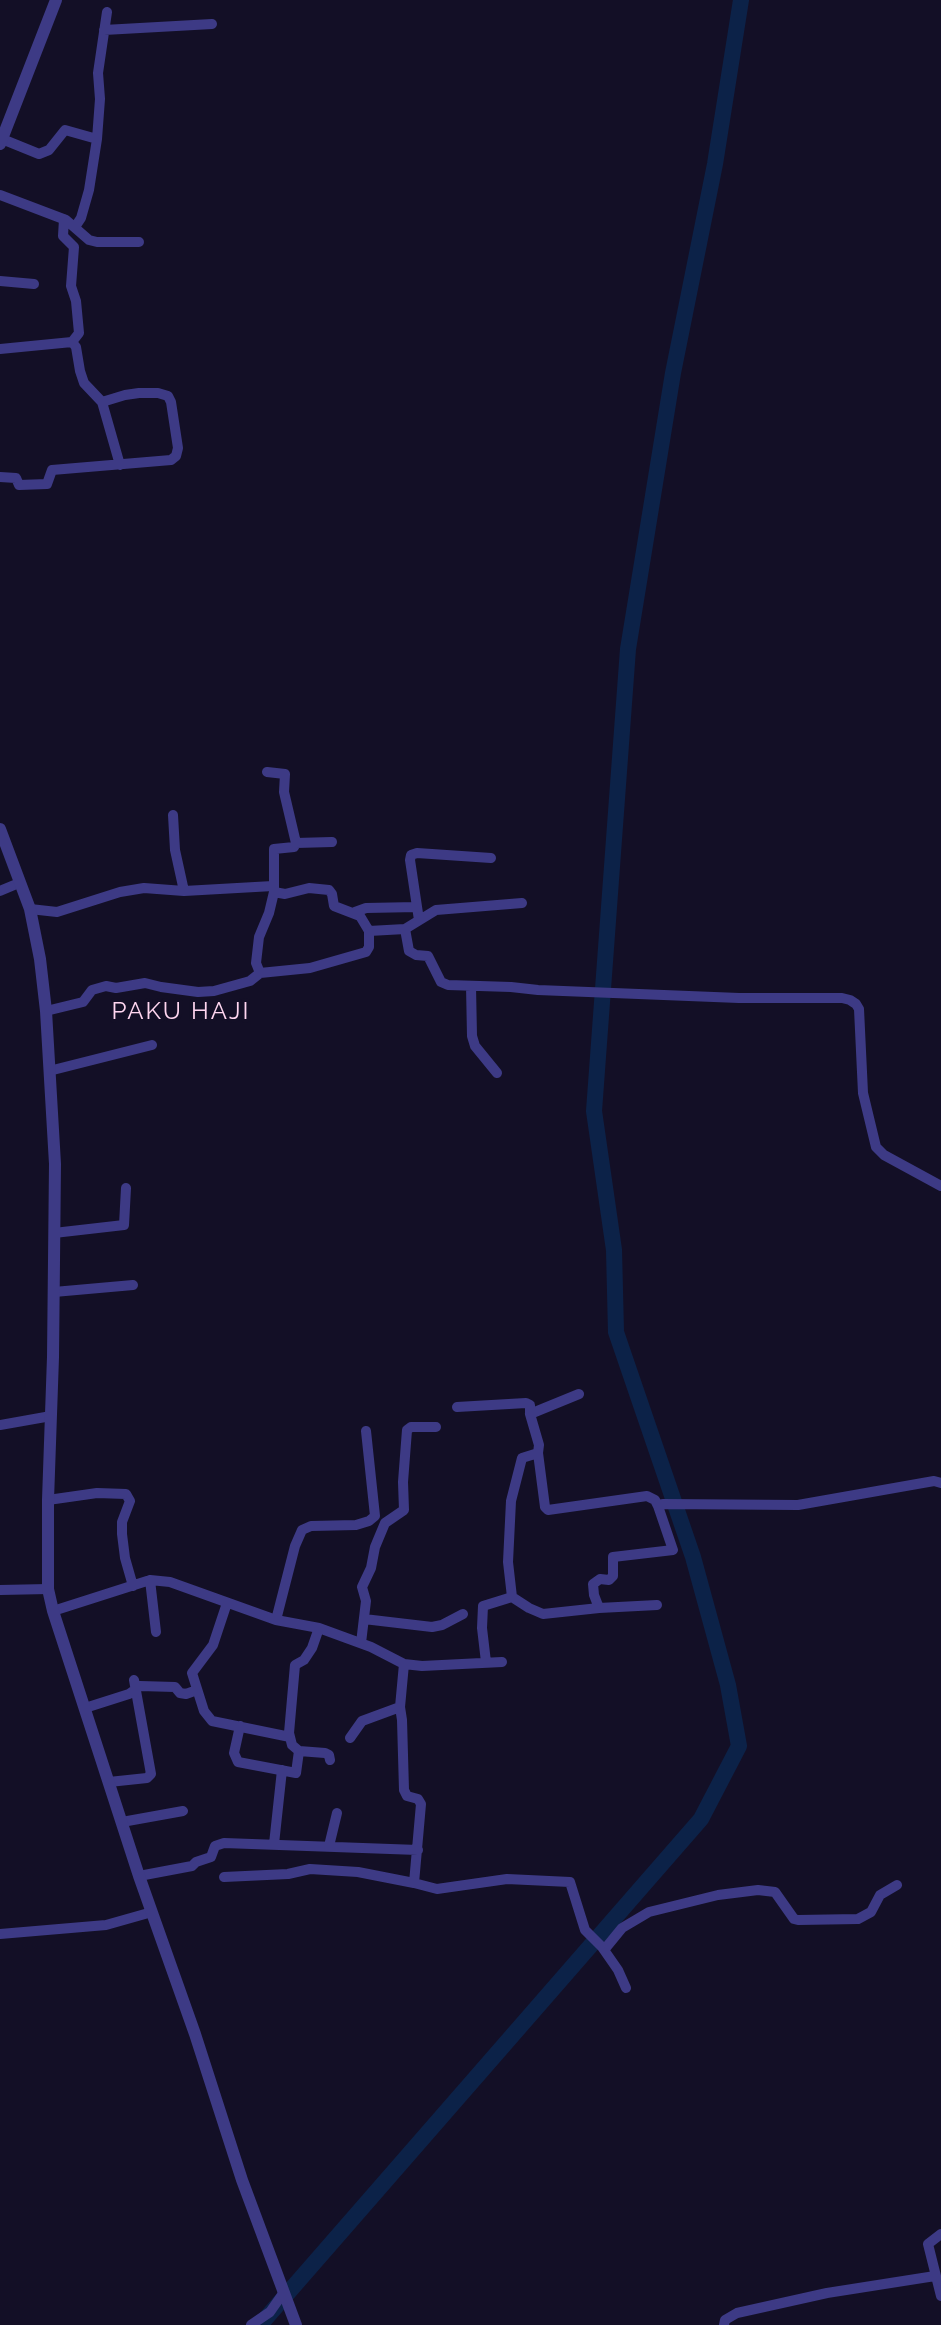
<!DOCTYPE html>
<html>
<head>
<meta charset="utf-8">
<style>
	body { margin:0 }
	canvas { display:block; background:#130f26 }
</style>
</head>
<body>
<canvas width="941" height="2325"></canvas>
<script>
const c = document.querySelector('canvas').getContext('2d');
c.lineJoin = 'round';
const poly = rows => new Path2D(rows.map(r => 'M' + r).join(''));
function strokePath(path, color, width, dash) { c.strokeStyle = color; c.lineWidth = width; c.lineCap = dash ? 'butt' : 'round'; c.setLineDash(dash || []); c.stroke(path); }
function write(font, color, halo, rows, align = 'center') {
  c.font = font + ' Raleway,sans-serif'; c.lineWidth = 7; c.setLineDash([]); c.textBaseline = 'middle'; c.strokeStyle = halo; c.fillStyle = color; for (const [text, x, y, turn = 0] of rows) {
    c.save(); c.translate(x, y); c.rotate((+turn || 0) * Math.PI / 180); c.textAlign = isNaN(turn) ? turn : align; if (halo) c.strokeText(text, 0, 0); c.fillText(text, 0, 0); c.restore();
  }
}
strokePath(poly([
	[260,2325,701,1819,739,1746,728,1685,693,1557,616,1332,614,1250,594,1111,628,649,673,373,715,164,741,0]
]), '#0c2248', 16);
strokePath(poly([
	[104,30,212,24],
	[2,139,39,154,49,150,65,130,97,139],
	[0,195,66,220,89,240,97,242,139,242],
	[64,219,63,236,74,247,71,286,76,301,79,333,72,342],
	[75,227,81,218,89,190,97,139,100,99,98,73,107,12],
	[0,281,34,284],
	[0,349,72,342,76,347,80,371,84,383,102,402,125,395,139,393,158,393,168,396,171,402,178,448,176,456,171,460,52,470,47,484,19,485,16,478,0,477],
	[102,402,120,465],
	[267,772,285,774,284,792,296,843],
	[173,815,175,850,184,891],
	[0,891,19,883],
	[30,909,57,912,120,892,144,888,184,891,273,886],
	[355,912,366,908,417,907],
	[419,920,410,860,411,855,417,853,491,858],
	[405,929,409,951,416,955,428,956,441,982,448,985,511,987,538,990,739,998,842,998,850,1000,856,1004,859,1009,863,1093,876,1147,884,1155,941,1186],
	[369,931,405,929,436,910,522,903],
	[260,973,256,963,259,937,269,913,274,892],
	[471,986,472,1036,475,1046,497,1073],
	[46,1011,83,1002,92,990,106,986,116,988,145,983,161,987,198,992,214,991,250,981,260,973,310,968,366,952,369,947,369,931,360,916,334,906,332,894,329,890,309,888,285,894,274,892,274,849,294,847,296,843,332,842],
	[49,1071,152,1045],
	[54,1233,124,1225,126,1188],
	[54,1292,133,1285],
	[457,1407,526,1403,530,1405,530,1414],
	[0,1425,51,1416],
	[538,1453,545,1507,548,1510,647,1496,655,1500,658,1506],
	[48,1500,97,1493,126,1494,130,1501,122,1522,122,1534,125,1558,133,1586],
	[150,1580,156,1632],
	[0,1590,48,1589],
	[512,1597,529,1608,543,1614,599,1608,594,1595,593,1584,600,1579,609,1580,613,1576,613,1557,673,1550,658,1506,663,1504,798,1505,934,1481,941,1483],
	[227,1603,213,1645,192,1673,204,1711,212,1721,290,1737],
	[599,1608,657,1605],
	[53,1611,150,1580,170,1582,276,1620,319,1628,371,1647,404,1664,422,1666,502,1662],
	[364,1619,432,1627,442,1625,463,1614],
	[276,1620,295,1546,302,1530,311,1526,356,1525,369,1521,375,1516,366,1431],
	[361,1643,366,1601,362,1587,371,1568,375,1547,385,1523,404,1510,403,1482,407,1430,411,1427,436,1427],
	[486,1662,482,1628,483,1606,512,1597,508,1562,511,1501,522,1458,538,1453,539,1445,530,1414,579,1394],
	[404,1664,400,1707,402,1720,404,1790,407,1796,418,1799,421,1804,414,1883,437,1889,507,1879,570,1882,585,1930,602,1947,618,1970,626,1988],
	[85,1708,129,1694,140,1686,175,1687,180,1693,186,1694,197,1690],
	[240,1726,234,1753,238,1762,296,1773,299,1751,292,1745,289,1733,295,1665,304,1660,312,1648,319,1628],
	[350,1738,362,1721,400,1707],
	[299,1751,325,1753,329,1755,330,1760],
	[109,1782,147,1778,151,1774,134,1680],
	[122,1822,183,1811],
	[274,1844,282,1770],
	[329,1846,337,1813],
	[139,1876,192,1866,196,1862,211,1857,215,1846,224,1843,418,1850],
	[224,1877,288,1874,310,1869,358,1872,414,1883],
	[0,1934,106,1925,152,1912],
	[604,1950,622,1928,649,1912,718,1895,758,1890,775,1892,794,1919,798,1920,858,1919,871,1912,880,1895,897,1885],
	[941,2234,928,2244,941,2296],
	[251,2325,270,2312,284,2292],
	[724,2325,725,2320,737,2313,827,2293,935,2276]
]), '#3d3a85', 10);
strokePath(poly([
	[0,144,56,0],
	[0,829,30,909,40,959,46,1011,55,1164,53,1357,48,1500,48,1589,53,1611,139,1876,195,2034,242,2180,296,2325]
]), '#3d3a85', 12);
c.letterSpacing = '2px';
write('24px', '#ffd6f0', '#130f26', [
	["PAKU HAJI",181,1012]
]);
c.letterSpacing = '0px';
</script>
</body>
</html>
